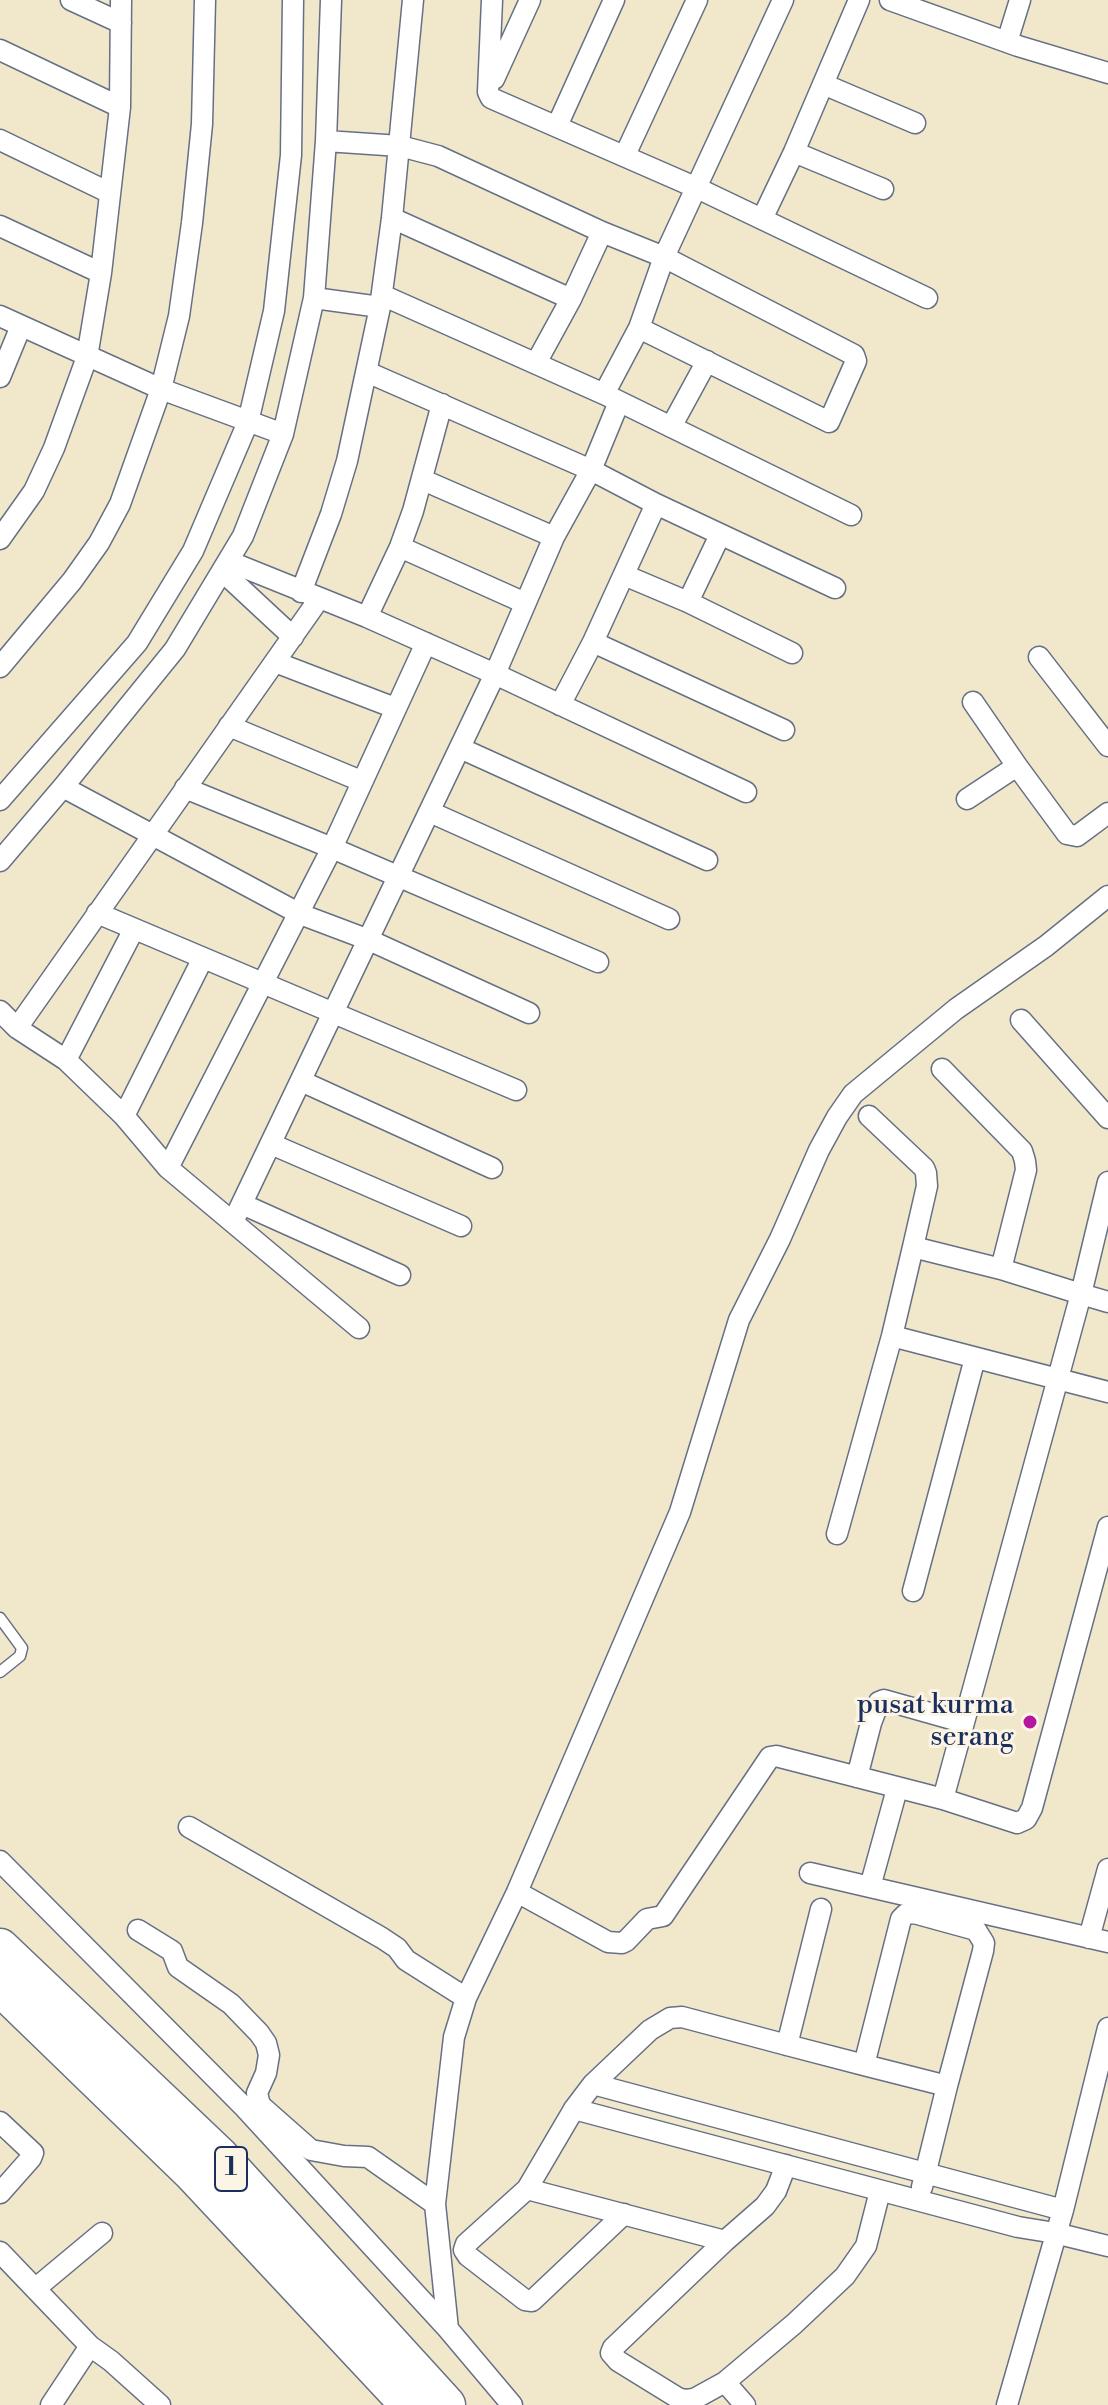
<!DOCTYPE html>
<html>
<head>
<meta charset="utf-8">
<style>
	body { margin:0 }
	canvas { display:block; background:#f1e8cc }
</style>
</head>
<body>
<canvas width="1108" height="2405"></canvas>
<script>
const c = document.querySelector('canvas').getContext('2d');
c.lineJoin = 'round';
const poly = rows => new Path2D(rows.map(r => 'M' + r).join(''));
function strokePath(path, color, width, dash) { c.strokeStyle = color; c.lineWidth = width; c.lineCap = dash ? 'butt' : 'round'; c.setLineDash(dash || []); c.stroke(path); }
function write(font, color, halo, rows, align = 'center') {
  c.font = font + ' "Libre Bodoni",serif'; c.lineWidth = 6; c.setLineDash([]); c.textBaseline = 'middle'; c.strokeStyle = halo; c.fillStyle = color; for (const [text, x, y, turn = 0] of rows) {
    c.save(); c.translate(x, y); c.rotate((+turn || 0) * Math.PI / 180); c.textAlign = isNaN(turn) ? turn : align; if (halo) c.strokeText(text, 0, 0); c.fillText(text, 0, 0); c.restore();
  }
}
const service = poly([
	[0,1618,22,1648,20,1656,0,1672]
]);
const minor = poly([
	[71,0,121,23],
	[492,0,488,92,491,98,697,188,927,298],
	[890,0,1018,46,1108,73],
	[1007,42,1020,0],
	[0,50,120,107],
	[494,79,530,0],
	[823,84,915,123],
	[557,126,614,0],
	[0,140,110,193],
	[326,141,400,146,438,156,602,232,664,257,854,355,856,361,829,422,639,328],
	[794,152,883,189],
	[625,155,697,0],
	[392,218,571,299],
	[762,219,794,152,859,0],
	[0,226,101,273],
	[382,295,604,394,851,515],
	[314,298,380,307],
	[0,316,161,389,283,434,314,298,326,141,331,0],
	[536,363,571,299,602,232],
	[367,372,591,470,619,402],
	[0,377,21,326],
	[604,394,639,328,664,257,783,0],
	[671,427,707,361],
	[423,480,554,537],
	[0,539,34,491,54,448,87,357,101,273,120,107,121,0],
	[400,547,525,603],
	[228,561,367,617,495,674,746,792],
	[222,571,293,637],
	[624,575,688,602,792,653],
	[301,592,331,514,347,461,380,307,392,218,413,0],
	[688,602,720,535],
	[367,617,400,547,413,511,442,404],
	[593,642,784,730],
	[1039,657,1108,746],
	[275,662,395,708],
	[0,667,72,581,99,543,120,504,161,389,179,316,192,223,202,124,205,0],
	[973,702,1017,766,1067,834,1077,836,1108,813],
	[560,705,593,642,656,504],
	[229,726,361,781],
	[460,748,707,860],
	[63,787,300,914,369,940,529,1013],
	[185,788,332,848,598,962],
	[967,799,1017,766],
	[0,800,137,643,193,551,248,422,274,311,291,155,293,0],
	[430,812,669,919],
	[0,861,63,787,175,649,243,536,283,434],
	[97,913,516,1090],
	[0,1011,17,1028,66,1060,124,1116,168,1168,359,1328],
	[1021,1020,1108,1118],
	[17,1028,319,599],
	[66,1060,134,929],
	[942,1069,1022,1151,1025,1161,1026,1170,1001,1269,1081,1294,943,1799],
	[301,1081,492,1168],
	[124,1116,203,958],
	[869,1116,924,1168,926,1173,927,1186,913,1247,1001,1269],
	[271,1144,461,1226],
	[168,1168,332,848,426,643],
	[1108,1182,1081,1294,1108,1302],
	[242,1204,400,1275],
	[233,1222,495,674,554,537,591,470,656,504,835,588],
	[913,1247,892,1336,1108,1392],
	[837,1534,892,1336],
	[913,1591,975,1358],
	[857,1777,871,1723,879,1702,884,1700,962,1722],
	[897,1789,870,1887,1108,1942],
	[189,1827,382,1938,397,1948,406,1960,466,1998],
	[0,1861,244,2107,448,2329,512,2405],
	[810,1873,870,1887],
	[517,1892,608,1942,622,1943,626,1941,647,1919,663,1916,770,1757,776,1756,943,1799,1017,1823,1026,1819,1032,1808,1108,1527],
	[138,1930,172,1951,178,1967,231,2004,259,2033,266,2043,269,2055,266,2073,257,2093,260,2105,311,2150,344,2156,368,2157,435,2204],
	[1089,1938,1108,1869],
	[787,2045,821,1909],
	[593,2084,650,2030,670,2018,682,2017,787,2045,864,2065,947,2086,983,1951,984,1943,976,1930,914,1913,906,1914,901,1919,864,2065],
	[574,2109,1018,2227,1055,2233,1108,2246],
	[0,2122,33,2153,31,2158,0,2193],
	[922,2187,947,2086],
	[527,2189,725,2241],
	[624,2214,532,2301,525,2300,468,2256,464,2250,466,2244,527,2189,574,2109,593,2084,1063,2210],
	[0,2252,90,2346,111,2361,160,2405],
	[36,2288,102,2233],
	[448,2329,435,2204,454,2037,466,1998,517,1892,680,1512,739,1320,780,1239,819,1150,837,1117,853,1094,956,1009,1046,946,1108,896],
	[725,2382,694,2399,685,2400,678,2398,618,2361,611,2353,613,2348,725,2241,765,2206,776,2191,786,2165],
	[51,2405,90,2346],
	[745,2405,725,2382,794,2324,845,2276,866,2246,880,2191],
	[1007,2405,1063,2210,1108,2028]
]);
const motorway = poly([
	[0,1948,219,2156,446,2405],
	[0,1986,192,2172,410,2405]
]);
strokePath(service, '#667084', 13);
strokePath(minor, '#667084', 23);
strokePath(motorway, '#667084', 41);
strokePath(service, '#fff', 10);
strokePath(minor, '#fff', 20);
strokePath(motorway, '#fff', 38);
for (const [x, y, r, color] of [
	[1030,1722,8,"#b5179e"]
]) { const dot = new Path2D(); dot.arc(x, y, r, 0, 2 * Math.PI); c.fillStyle = color; c.fill(dot); strokePath(dot, '#fcf5e5', 3); }
for (const [x, y, w] of [
	[231,2169,32]
]) { const box = new Path2D(); box.roundRect(x - w / 2, y - 22, w, 44, 6); c.fillStyle = '#fcf5e5'; c.fill(box); strokePath(box, '#1b2f5e', 2); }
write('bold 26px', '#1b2f5e', null, [
	["1",231,2169]
]);
write('28px', '#1b2f5e', '#fcf5e5', [
	["pusat kurma",1014,1706],
	["serang",1014,1738]
], 'right');
</script>
</body>
</html>
